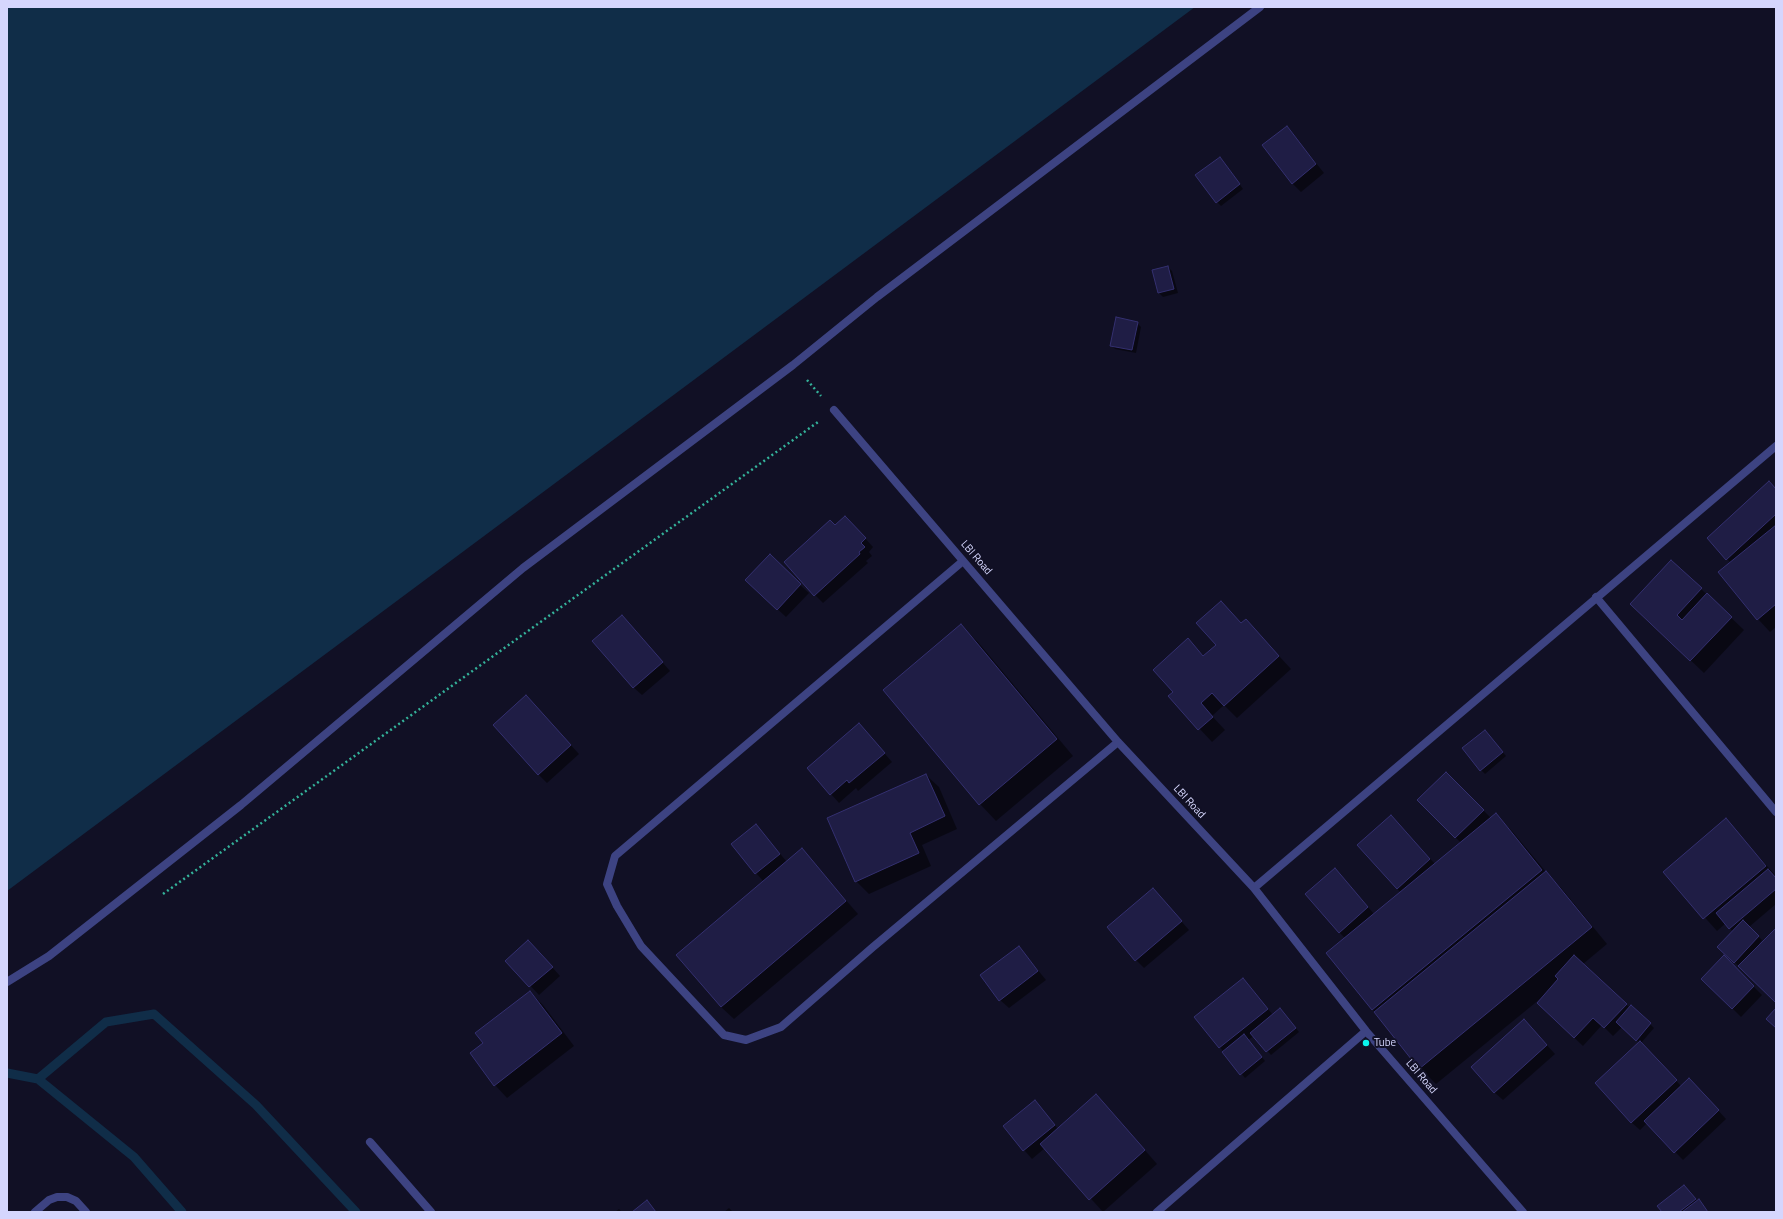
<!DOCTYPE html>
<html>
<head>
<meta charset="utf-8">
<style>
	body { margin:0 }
	#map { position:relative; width:1783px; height:1219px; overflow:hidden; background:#111025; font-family:"Titillium Web",sans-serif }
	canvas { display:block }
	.frame { position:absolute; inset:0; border:8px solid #d5d6fd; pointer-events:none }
</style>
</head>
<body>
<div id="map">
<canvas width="1783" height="1219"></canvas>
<div class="frame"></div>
</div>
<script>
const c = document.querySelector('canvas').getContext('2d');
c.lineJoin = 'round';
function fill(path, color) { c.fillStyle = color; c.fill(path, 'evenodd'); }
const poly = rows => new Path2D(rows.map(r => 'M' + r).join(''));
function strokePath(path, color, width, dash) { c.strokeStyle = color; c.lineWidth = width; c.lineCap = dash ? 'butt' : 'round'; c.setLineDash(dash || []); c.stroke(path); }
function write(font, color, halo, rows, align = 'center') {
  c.font = font + ' "Titillium Web",sans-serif'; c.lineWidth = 4; c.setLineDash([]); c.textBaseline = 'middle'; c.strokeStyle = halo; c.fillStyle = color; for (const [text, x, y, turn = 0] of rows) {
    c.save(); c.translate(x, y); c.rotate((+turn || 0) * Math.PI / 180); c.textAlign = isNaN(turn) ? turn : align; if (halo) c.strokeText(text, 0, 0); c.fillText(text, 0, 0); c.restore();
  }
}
fill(poly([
	[7,7,1195,7,7,891]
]), '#102d48');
fill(poly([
	[1287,127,1324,173,1301,192,1292,183],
	[1224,162,1243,189,1221,206,1217,202],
	[1168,267,1172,271,1178,293,1163,297,1159,293],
	[1137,323,1141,327,1136,353,1115,349,1111,345],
	[1776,490,1776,627,1770,632,1758,619,1731,563,1727,559],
	[853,525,873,547,869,552,872,556,866,561,868,563,823,603,815,595,835,526],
	[800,585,809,593,786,617,755,588],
	[1701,589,1744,630,1704,673,1644,616],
	[1221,602,1242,624,1246,620,1291,669,1237,718,1224,705,1212,716,1225,730,1212,742,1170,697,1175,692,1188,640,1204,656,1217,645],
	[630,625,670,671,642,695,633,687],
	[961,626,978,642,1073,756,996,821,980,804],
	[526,696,579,754,547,783,538,774],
	[867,733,892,762,858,791,856,788,839,803,831,794],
	[1488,735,1506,756,1485,774,1481,770],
	[1446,773,1491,818,1495,815,1512,831,1546,872,1562,889,1607,944,1583,964,1630,1008,1632,1006,1654,1028,1641,1043,1681,1086,1697,1087,1726,1119,1683,1160,1647,1123,1640,1130,1631,1122,1640,1043,1622,1027,1613,1036,1602,1025,1583,1046,1546,1011,1540,999,1436,1084,1420,1068,1327,953,1345,938,1339,932,1343,878,1374,914,1401,892,1397,889,1391,816,1435,864,1461,843,1419,800],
	[926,775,939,787,957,829,922,845,931,866,869,894,856,881],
	[1726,820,1776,876,1776,904,1749,927,1762,940,1759,944,1760,945,1776,929,1776,1002,1719,947,1733,932,1726,923,1717,931,1664,872],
	[756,825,787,862,802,850,858,914,734,1019,721,1007,764,882,756,873],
	[1153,889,1189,930,1144,968,1136,960],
	[1019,947,1046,980,1009,1008,1000,1000],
	[537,950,560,976,539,995,507,961],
	[1724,957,1762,995,1741,1017,1703,979],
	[1243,979,1273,1015,1284,1013,1299,1032,1271,1055,1254,1036,1248,1040,1265,1061,1245,1078,1195,1017],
	[530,992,543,1005,574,1046,507,1098,495,1085],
	[1524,1020,1555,1054,1503,1100,1494,1092],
	[1035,1102,1058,1129,1108,1108,1157,1164,1103,1212,1045,1148,1032,1159,1004,1127],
	[1688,1190,1697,1201,1698,1200,1709,1212,1663,1212],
	[729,1208,733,1212,724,1212],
	[619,1209,622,1212,615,1212]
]), '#0007');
strokePath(poly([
	[7,1073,38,1079,134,1157,182,1212],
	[38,1079,106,1022,154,1014,256,1105,356,1212]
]), '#102d48', 9);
const building = poly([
	[1287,126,1316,164,1292,184,1262,145,1287,126],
	[1220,157,1240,184,1216,203,1195,175,1220,157],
	[1168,266,1174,289,1158,293,1152,270,1168,266],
	[1116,317,1138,322,1132,350,1110,346,1116,317],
	[1769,481,1776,489,1776,514,1726,560,1707,538,1769,481],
	[845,516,866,538,861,543,865,547,859,552,860,554,814,596,784,562,830,520,835,525,845,516],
	[1776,525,1776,604,1757,620,1718,572,1776,525],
	[770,554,801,584,777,610,745,580,770,554],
	[1671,560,1702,588,1677,615,1682,620,1707,593,1732,617,1690,661,1630,604,1671,560],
	[1221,601,1241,623,1246,619,1279,656,1224,706,1212,693,1201,703,1213,717,1198,730,1168,696,1173,692,1153,670,1188,638,1203,656,1216,645,1196,623,1221,601],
	[622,615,663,662,633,688,592,641,622,615],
	[961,624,1057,739,979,805,883,690,961,624],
	[526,695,571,745,538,775,493,725,526,695],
	[859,723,885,753,849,783,847,780,830,795,807,768,859,723],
	[1485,730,1503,752,1480,771,1462,748,1485,730],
	[1446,772,1484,810,1455,838,1417,800,1446,772],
	[926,774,945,816,910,833,919,853,855,882,827,818,926,774],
	[1496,813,1542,870,1372,1010,1326,953,1496,813],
	[1391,815,1430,859,1397,889,1357,845,1391,815],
	[1726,818,1766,866,1703,919,1663,872,1726,818],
	[756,824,780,854,755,874,731,844,756,824],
	[802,848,846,901,721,1007,676,955,802,848],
	[1335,868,1368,907,1339,933,1305,894,1335,868],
	[1768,869,1776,878,1776,889,1729,929,1716,913,1768,869],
	[1546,871,1592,927,1419,1069,1374,1012,1546,871],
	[1153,888,1182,921,1135,961,1107,927,1153,888],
	[1743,920,1759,936,1734,963,1717,947,1743,920],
	[1776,928,1776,1003,1738,966,1776,928],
	[528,940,553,967,529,987,505,961,528,940],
	[1019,946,1038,971,999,1001,980,975,1019,946],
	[1574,955,1627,1004,1604,1028,1593,1018,1574,1038,1537,1003,1558,979,1555,976,1574,955],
	[1724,955,1754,986,1732,1009,1701,979,1724,955],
	[1243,978,1268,1009,1219,1048,1194,1017,1243,978],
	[530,991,562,1033,494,1086,470,1053,483,1043,475,1033,530,991],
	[1631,1005,1651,1023,1636,1041,1616,1022,1631,1005],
	[1280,1008,1296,1028,1266,1052,1250,1033,1280,1008],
	[1776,1008,1776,1028,1766,1019,1776,1008],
	[1524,1019,1547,1045,1494,1093,1471,1067,1524,1019],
	[1244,1034,1262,1057,1240,1075,1222,1052,1244,1034],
	[1640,1041,1677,1080,1631,1123,1595,1083,1640,1041],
	[1689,1078,1719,1110,1674,1153,1644,1121,1689,1078],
	[1096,1094,1145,1150,1089,1200,1040,1144,1096,1094],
	[1035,1100,1055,1125,1023,1151,1003,1126,1035,1100],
	[1684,1185,1696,1199,1679,1212,1662,1212,1657,1206,1684,1185],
	[1699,1199,1708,1212,1682,1212,1699,1199],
	[647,1200,656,1212,632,1212,647,1200]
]);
fill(building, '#1f1d45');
strokePath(building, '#343070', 1);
strokePath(poly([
	[807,380,821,396],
	[163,894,818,422]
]), '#34b29a', 2.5, [2, 3]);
strokePath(poly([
	[7,982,49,956,241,805,523,568,793,365,877,297,1260,7],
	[370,1142,431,1212],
	[35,1212,49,1200,57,1197,67,1197,76,1201,86,1212]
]), '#3d4382', 8);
strokePath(poly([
	[834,410,1118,742,1254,888,1366,1031,1523,1212],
	[963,561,615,856,607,884,617,906,641,946,724,1035,746,1040,781,1027,873,947,1118,742],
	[1596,597,1776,812],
	[1254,888,1776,446],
	[1157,1212,1366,1031]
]), '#3d4382', 8);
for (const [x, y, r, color] of [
	[1366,1043,4,"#0af4ed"]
]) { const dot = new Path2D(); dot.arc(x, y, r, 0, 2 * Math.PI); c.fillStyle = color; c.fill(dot); strokePath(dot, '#111025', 1.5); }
write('11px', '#d5d6fd', '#111025', [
	["LBI Road",976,558,49],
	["LBI Road",1189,802,47],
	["LBI Road",1421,1077,49]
]);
write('11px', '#d5d6fd', '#111025', [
	["Tube",1374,1043]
], 'left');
</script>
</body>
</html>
